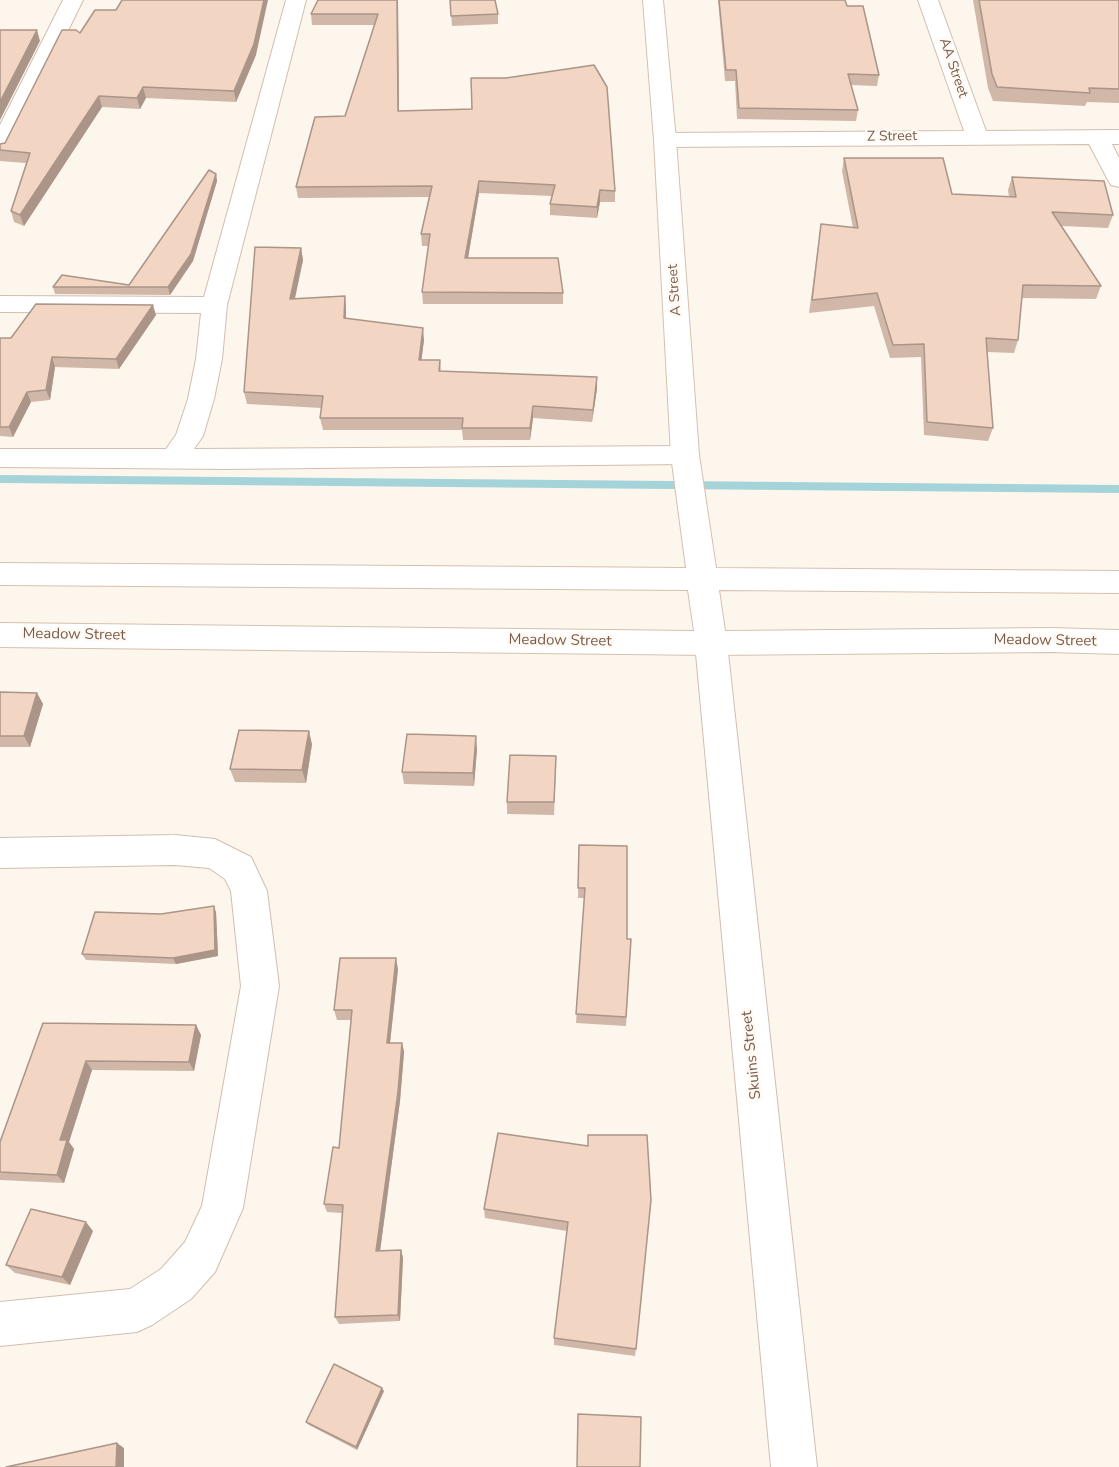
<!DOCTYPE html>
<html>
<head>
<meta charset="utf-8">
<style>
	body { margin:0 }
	canvas { display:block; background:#fdf6ec }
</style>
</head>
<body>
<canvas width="1119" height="1467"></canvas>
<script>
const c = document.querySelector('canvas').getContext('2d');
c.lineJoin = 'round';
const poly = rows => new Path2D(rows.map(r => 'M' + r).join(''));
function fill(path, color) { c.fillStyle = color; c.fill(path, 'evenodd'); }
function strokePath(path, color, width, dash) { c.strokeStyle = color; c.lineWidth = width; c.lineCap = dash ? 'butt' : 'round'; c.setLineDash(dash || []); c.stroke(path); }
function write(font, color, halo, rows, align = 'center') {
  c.font = font + ' "Nunito Sans",sans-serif'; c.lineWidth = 5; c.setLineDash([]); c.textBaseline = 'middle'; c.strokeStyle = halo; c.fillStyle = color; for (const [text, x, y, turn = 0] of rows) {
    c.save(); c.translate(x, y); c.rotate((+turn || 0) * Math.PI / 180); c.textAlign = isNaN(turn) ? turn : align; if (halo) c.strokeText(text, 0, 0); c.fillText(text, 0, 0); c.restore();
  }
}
fill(poly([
	[0,475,1119,485,1119,493,0,483,0,475]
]), '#a5d3da');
const street = poly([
	[63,0,83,0,11,147,8,152,0,154,0,125,63,0],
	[286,0,306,0,227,305,222,359,214,399,203,436,194,449,685,446,695,448,699,455,695,462,685,464,226,469,0,467,0,449,166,449,176,435,188,399,196,359,201,313,0,312,0,296,204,297,286,0],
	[918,0,938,0,986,131,1119,130,1119,144,1112,144,1119,158,1119,187,1111,185,1108,180,1089,144,665,147,657,145,654,140,657,135,665,133,964,131,918,0],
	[711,631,722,635,727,643,817,1467,771,1467,695,643,700,635,711,631],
	[175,835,215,839,251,857,267,891,279,986,243,1208,215,1272,191,1299,152,1325,137,1332,0,1346,0,1302,130,1289,161,1269,185,1242,202,1206,241,986,231,891,225,879,209,868,175,865,0,868,0,838,175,835]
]);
const secondary = poly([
	[643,0,663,0,676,140,699,455,716,568,1119,571,1119,593,719,590,725,631,1051,628,1119,630,1119,654,1051,652,711,655,0,647,0,623,694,631,688,590,0,585,0,563,686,568,671,455,654,140,643,0]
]);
strokePath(street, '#d1beb0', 2);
strokePath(secondary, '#d6c0b0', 2);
fill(street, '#fff');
fill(secondary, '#fff');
fill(poly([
	[398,0,399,111,615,191,615,202,600,202,597,218,550,215,550,204,552,196,479,193,468,258,563,293,563,304,423,304,422,292,429,246,422,246,421,234,429,197,298,198,296,187,345,116,374,25,312,25,311,14],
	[450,0,498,14,498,24,452,26],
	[718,0,845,0,847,6,879,75,877,86,851,85,858,110,856,121,737,119,735,81,725,81],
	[973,0,1119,0,1119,103,1087,102,1085,106,993,101,988,88],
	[80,33,256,55,236,102,146,98,140,109,102,107,24,226,14,222,11,211,26,163,0,161,0,144,5,143],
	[844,158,952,194,1009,197,1008,190,1012,177,1113,215,1108,228,1062,226,1101,286,1096,299,1022,298,1018,340,1014,353,987,352,993,428,988,441,924,435,921,357,890,358,874,306,809,313,821,224,853,228,842,171],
	[216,174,217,181,193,261,170,295,55,294,53,287,129,285],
	[301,248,303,260,295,299,346,308,346,319,424,340,421,360,440,360,441,371,597,389,592,422,533,418,530,440,463,440,462,430,323,430,320,418,322,408,247,404,244,392],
	[156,315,119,369,55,367,50,400,31,402,13,437,0,436,0,338,11,338],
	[0,692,37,693,43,704,30,747,0,747],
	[312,744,306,783,235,782,230,769],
	[477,749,474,786,404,784,402,772],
	[556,769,554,815,507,814,507,802],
	[579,845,627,939,631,939,626,1026,576,1023,584,898,578,898],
	[216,912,218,956,176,964,86,960,82,954],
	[398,969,390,1043,402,1043,404,1052,400,1101,380,1251,401,1250,403,1258,400,1321,339,1324,335,1317,342,1213,327,1212,324,1204,339,1148,351,1020,337,1020,334,1010],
	[43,1023,196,1025,201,1035,194,1071,92,1070,69,1142,74,1149,64,1183,0,1180,0,1142],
	[588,1135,636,1349,635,1356,554,1345,554,1338,567,1231,485,1218,484,1209,588,1146],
	[93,1231,70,1285,15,1273,6,1265],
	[384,1391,357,1450,309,1425,306,1422]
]), '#d1b7a8');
fill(poly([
	[264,0,268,0,256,55,236,102,234,91],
	[397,0,398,0,399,122,398,111],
	[37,30,40,41,0,120,0,102],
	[143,87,146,98,140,109,137,98],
	[99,96,102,107,24,226,20,215],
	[216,174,217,181,193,261,170,295,168,287],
	[479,181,479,193,466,270,465,258],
	[600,190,600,202,597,218,597,207],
	[301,248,303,260,292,311,290,299],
	[345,296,346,308,346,331,344,318],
	[153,305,156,315,119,369,116,359],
	[423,328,424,340,420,372,419,360],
	[52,357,55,367,50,400,46,390],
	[597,377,597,389,592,422,593,410],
	[27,392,31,402,13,437,9,427],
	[533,406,533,418,530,440,530,428],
	[37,693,43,704,30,747,24,736],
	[309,731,312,744,306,783,302,770],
	[476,736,477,749,474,786,473,773],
	[214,906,216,912,218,956,176,964,173,958],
	[396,958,398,969,389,1052,387,1043],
	[196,1025,201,1035,194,1071,189,1062],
	[402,1043,404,1052,400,1101,379,1259,376,1251],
	[86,1061,92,1070,69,1142,74,1149,64,1183,57,1175,60,1140],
	[86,1222,93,1231,70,1285,62,1277],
	[401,1250,403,1258,400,1321,398,1315],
	[382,1388,384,1391,357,1450,356,1447],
	[117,1443,124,1448,124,1467,116,1467]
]), '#aa9588');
const building = poly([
	[122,0,264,0,254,44,234,91,143,87,137,98,99,96,20,215,11,211,30,153,0,150,0,144,5,143,62,30,76,30,80,33,95,10,116,10,122,0],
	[318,0,397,0,398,111,472,109,471,78,506,78,594,65,607,87,615,191,600,190,597,207,550,204,555,185,479,181,465,258,558,258,563,293,422,292,430,234,421,234,432,186,296,187,315,117,345,116,378,14,311,14,318,0],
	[450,0,495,0,498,14,451,16,450,0],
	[719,0,845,0,847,6,863,6,879,75,848,74,858,110,739,108,736,70,726,70,719,0],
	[979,0,1119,0,1119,89,1089,88,1090,93,997,87,992,74,979,0],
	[0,30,37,30,0,102,0,30],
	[844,158,943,158,952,194,1016,197,1012,177,1104,181,1113,215,1052,212,1101,286,1023,285,1018,340,986,338,993,428,927,422,924,344,893,345,877,293,812,300,821,224,858,228,844,158],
	[209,170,216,174,191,254,168,287,53,287,62,275,129,285,209,170],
	[255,247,301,248,290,299,345,296,344,318,423,328,419,360,440,360,439,371,597,377,593,410,533,406,530,428,462,428,463,418,320,418,323,396,244,392,255,247],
	[36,304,153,305,116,359,52,357,46,390,27,392,9,427,0,427,0,338,11,338,36,304],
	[0,692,37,693,24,736,0,736,0,692],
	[239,730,309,731,302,770,230,769,239,730],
	[407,734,476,736,473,773,402,772,407,734],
	[510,755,556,756,554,802,507,802,510,755],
	[579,845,627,846,627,939,631,939,626,1017,576,1014,585,888,578,888,579,845],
	[214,906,215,950,173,958,82,954,95,912,161,914,214,906],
	[340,958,396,958,387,1043,402,1043,398,1092,376,1251,401,1250,398,1315,335,1317,343,1205,324,1204,333,1147,339,1148,352,1010,334,1010,340,958],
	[43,1023,196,1025,189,1062,86,1061,60,1140,67,1140,57,1175,0,1172,0,1142,43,1023],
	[498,1133,588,1146,588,1135,647,1135,651,1200,636,1349,554,1338,568,1222,484,1209,498,1133],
	[31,1209,86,1222,62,1277,6,1265,31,1209],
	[334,1364,382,1388,356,1447,306,1422,334,1364],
	[578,1414,641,1417,640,1467,577,1467,578,1414],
	[117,1443,116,1467,6,1467,117,1443]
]);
fill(building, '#f3d5c3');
strokePath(building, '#aa9588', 1.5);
write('14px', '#7a5c4d', '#fffaf3', [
	["AA Street",953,68,71],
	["Z Street",892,137,-1],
	["A Street",675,290,-94]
]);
write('15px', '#7a5c4d', '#fffaf3', [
	["Meadow Street",74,635,1],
	["Meadow Street",560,641,1],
	["Meadow Street",1045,641,1],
	["Skuins Street",752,1055,-96]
]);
</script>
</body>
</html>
